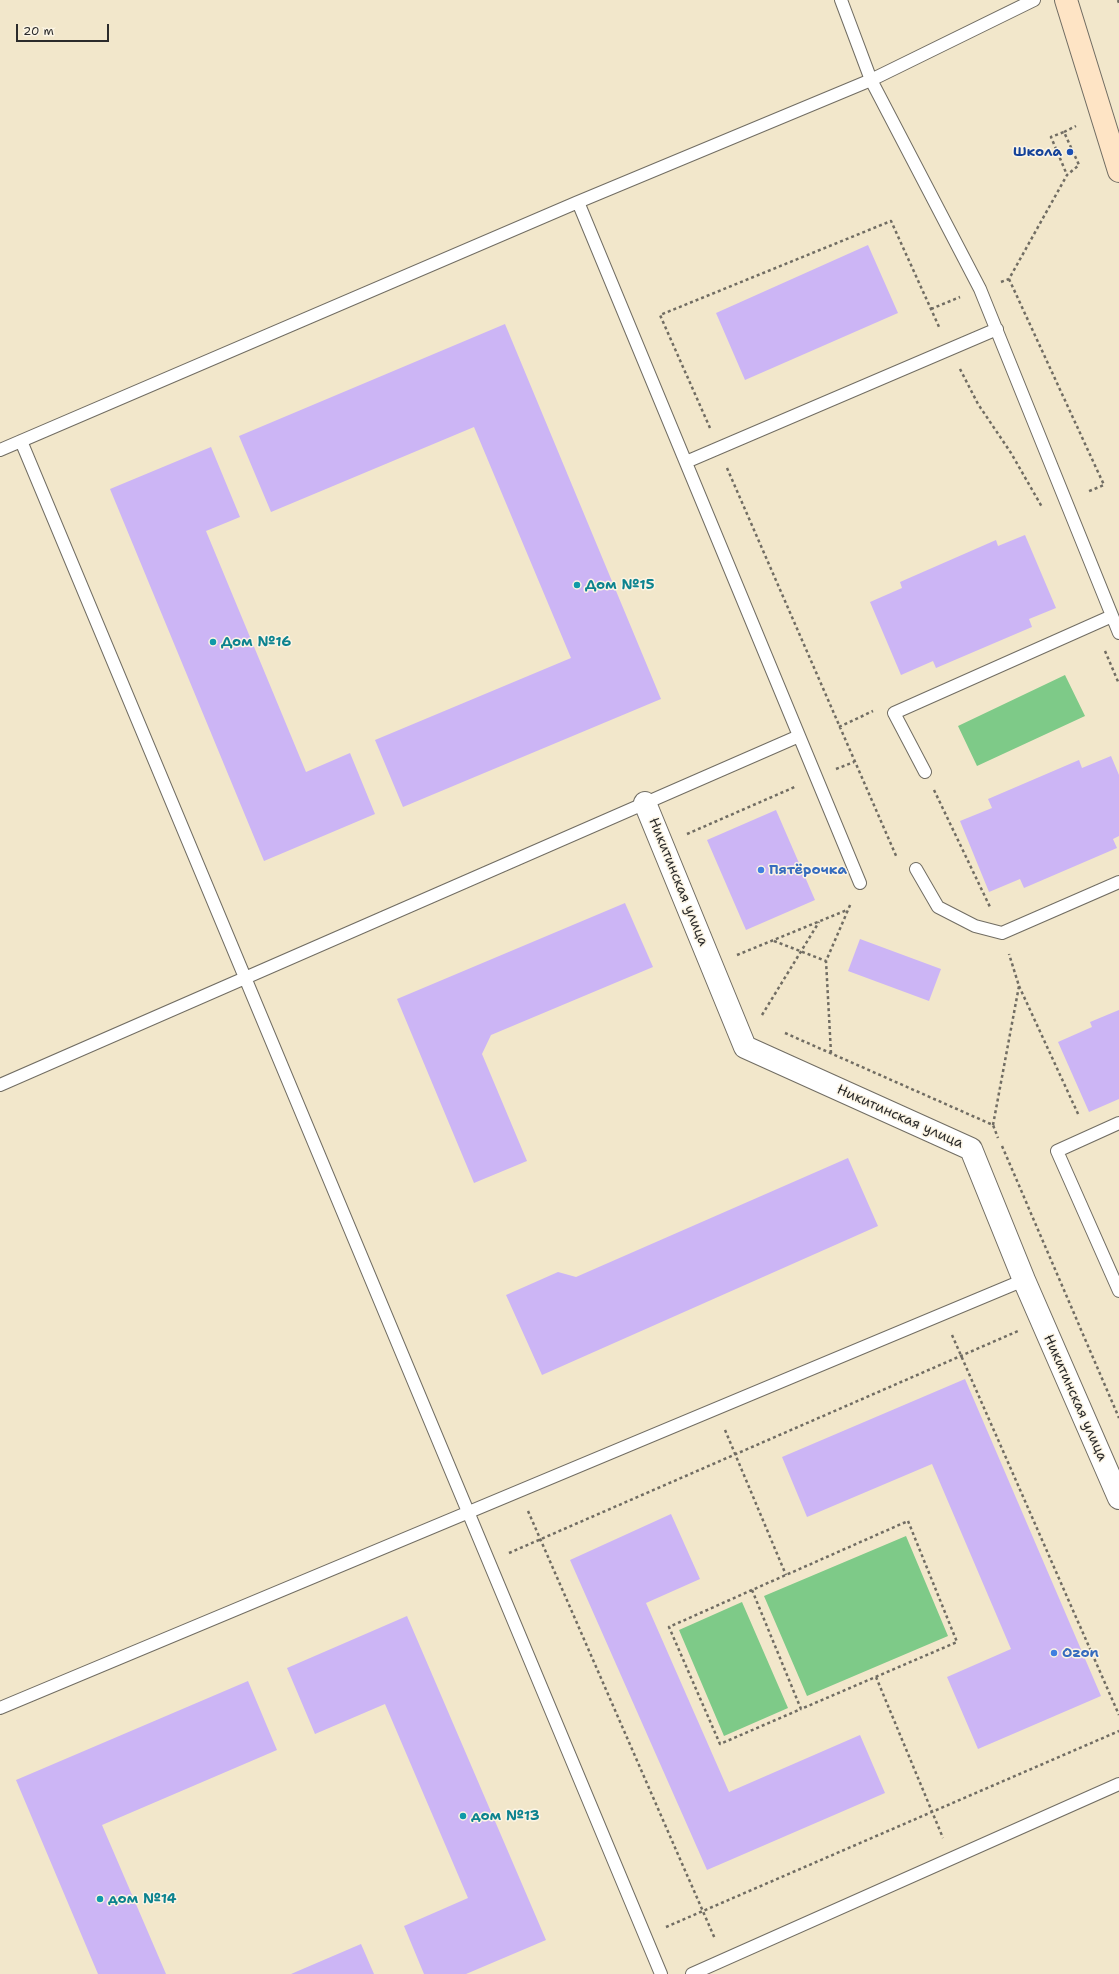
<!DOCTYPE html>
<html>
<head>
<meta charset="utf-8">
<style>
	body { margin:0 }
	#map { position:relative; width:1119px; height:1974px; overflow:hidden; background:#f2e7cb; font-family:"Shantell Sans",sans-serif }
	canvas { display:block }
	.scale { position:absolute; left:16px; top:24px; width:93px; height:18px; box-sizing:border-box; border:2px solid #2b2b2b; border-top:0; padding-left:5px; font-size:12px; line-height:14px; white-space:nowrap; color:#2b2b2b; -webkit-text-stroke:3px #fcf5e5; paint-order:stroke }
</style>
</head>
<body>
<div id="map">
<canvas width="1119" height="1974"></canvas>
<div class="scale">20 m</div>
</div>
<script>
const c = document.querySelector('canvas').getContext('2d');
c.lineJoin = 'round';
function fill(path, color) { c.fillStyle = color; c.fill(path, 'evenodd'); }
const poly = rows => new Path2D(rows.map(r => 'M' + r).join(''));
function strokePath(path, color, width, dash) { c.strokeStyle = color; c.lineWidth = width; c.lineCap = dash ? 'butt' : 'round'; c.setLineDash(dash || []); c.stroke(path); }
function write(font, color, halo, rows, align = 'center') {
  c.font = font + ' "Shantell Sans",sans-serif'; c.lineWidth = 3; c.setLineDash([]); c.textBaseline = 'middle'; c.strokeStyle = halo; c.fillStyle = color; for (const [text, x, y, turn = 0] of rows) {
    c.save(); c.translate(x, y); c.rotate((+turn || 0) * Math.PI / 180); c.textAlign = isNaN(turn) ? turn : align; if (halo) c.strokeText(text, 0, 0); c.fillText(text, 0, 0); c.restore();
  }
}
fill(poly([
	[1065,675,1085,716,977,766,958,726],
	[906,1536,948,1636,807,1696,764,1596],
	[742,1602,788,1708,724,1736,679,1630]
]), '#7eca88');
fill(poly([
	[868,245,898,313,745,380,716,313],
	[505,324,661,699,403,807,375,740,571,658,474,427,271,512,239,436],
	[211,447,240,517,206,531,306,772,350,753,375,814,264,861,110,489],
	[1025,535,1056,608,1029,619,1032,627,936,668,933,661,901,675,870,602,902,588,900,582,996,540,998,546],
	[1111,756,1119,775,1119,836,1113,839,1117,848,1024,888,1020,879,989,892,960,821,992,808,988,799,1079,760,1082,768],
	[776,810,815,900,746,930,707,840],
	[625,903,653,967,491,1035,482,1054,527,1161,474,1183,397,999],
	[860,939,941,969,929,1001,848,971],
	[1119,1010,1119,1099,1089,1112,1058,1042,1092,1027,1090,1022],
	[848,1158,878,1226,542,1375,506,1295,558,1272,576,1277],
	[965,1379,1101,1696,978,1749,947,1677,1011,1649,932,1464,807,1517,782,1457],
	[671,1514,700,1579,646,1603,729,1792,860,1735,885,1793,707,1870,570,1560],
	[407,1616,546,1940,466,1974,424,1974,404,1926,468,1898,385,1704,315,1734,287,1668],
	[248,1681,277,1750,102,1825,166,1974,98,1974,16,1780],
	[361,1944,374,1974,291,1974]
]), '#ccb5f5');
const lane = poly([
	[841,0,871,80,980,289,1119,633],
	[21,441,661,1974],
	[0,450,578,202],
	[686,462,997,329],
	[925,772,894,713,1112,616],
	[916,869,938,907,975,926,1002,933,1119,882],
	[860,883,578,202,871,80,1034,0],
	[0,1085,799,736],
	[1119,1123,1057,1151,1119,1291],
	[0,1708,1024,1280],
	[692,1974,1119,1784]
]);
const street = poly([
	[645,803,745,1047,971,1149,1024,1280,1119,1498]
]);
const secondary = poly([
	[1066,0,1119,171]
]);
strokePath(lane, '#716d63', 14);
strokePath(street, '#716d63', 24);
strokePath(secondary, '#716d63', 24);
strokePath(poly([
	[1118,0,1119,3],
	[1064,132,1076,126],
	[1009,279,1104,485,1087,492],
	[1001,282,1009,279,1067,175,1079,165,1064,132,1051,137,1067,175],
	[931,309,960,297],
	[960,369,978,404,1011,453,1042,507],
	[710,428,660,315,891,221,940,329],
	[727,468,897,858],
	[1105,651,1119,684],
	[839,727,873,711],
	[836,769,854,762],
	[934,790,990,907],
	[687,834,797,786],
	[774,941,826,961],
	[737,955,847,910],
	[1019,986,1079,1116],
	[762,1015,819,922],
	[785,1033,993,1125,998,1138],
	[831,1053,826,961,851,903],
	[993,1125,1019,986,1009,954],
	[1002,1146,1119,1418],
	[952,1335,1119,1715],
	[725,1430,786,1575],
	[528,1511,715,1939],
	[908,1521,957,1642,801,1709,752,1590,908,1521],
	[509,1553,1018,1331],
	[752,1590,669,1627,720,1744,801,1709],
	[876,1677,943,1838],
	[666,1927,1119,1731]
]), '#716d63', 2.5, [3, 3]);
strokePath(lane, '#fff', 12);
strokePath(street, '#fff', 22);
strokePath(secondary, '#fee4c5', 22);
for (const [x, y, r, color] of [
	[1070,152,4,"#1a4fb4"],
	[577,585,4,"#0f9aa8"],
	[213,642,4,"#0f9aa8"],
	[761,870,4,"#3f7fe0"],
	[1054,1653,4,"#3f7fe0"],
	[463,1816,4,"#0f9aa8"],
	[100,1899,4,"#0f9aa8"]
]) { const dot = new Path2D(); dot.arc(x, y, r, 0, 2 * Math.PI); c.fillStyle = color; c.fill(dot); strokePath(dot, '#fcf5e5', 1.5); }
write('bold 14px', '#164399', '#fcf5e5', [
	["Школа",1062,152]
], 'right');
write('bold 14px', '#0d838f', '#fcf5e5', [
	["Дом №15",585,585],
	["Дом №16",221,642],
	["дом №13",471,1816],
	["дом №14",108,1899]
], 'left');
write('bold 14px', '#366cbe', '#fcf5e5', [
	["Пятёрочка",769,870],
	["Ozon",1062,1653]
], 'left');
write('14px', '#2b2b2b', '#fcf5e5', [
	["Никитинская улица",678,882,68],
	["Никитинская улица",900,1117,24],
	["Никитинская улица",1075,1398,66]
]);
</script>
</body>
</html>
